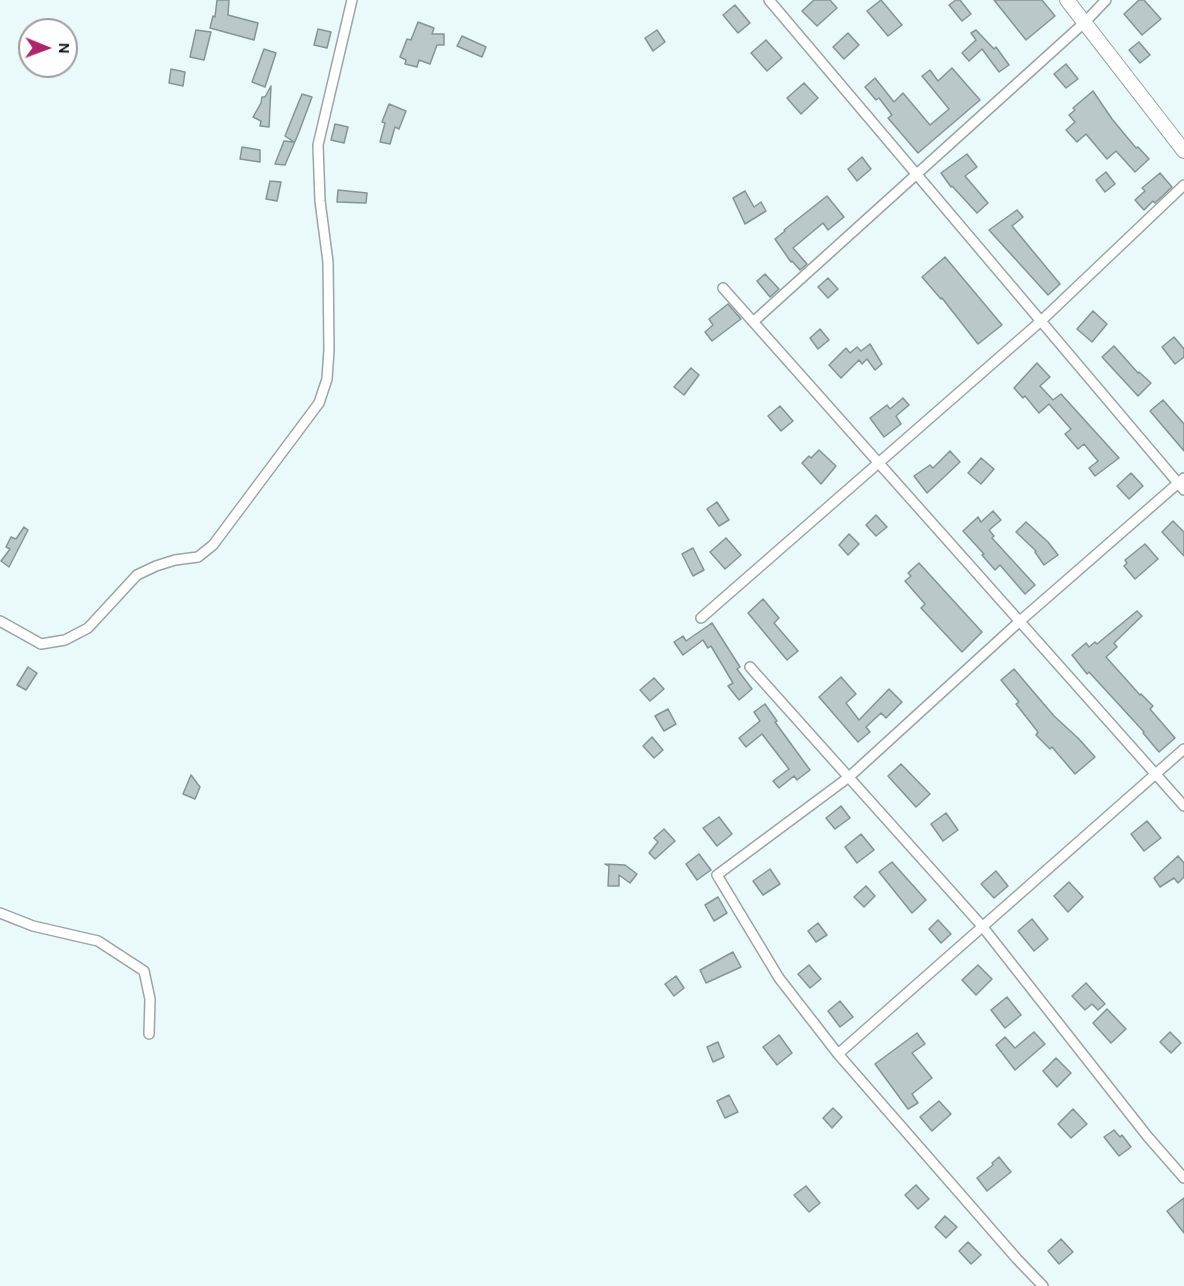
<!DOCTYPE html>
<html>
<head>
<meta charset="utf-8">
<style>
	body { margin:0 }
	#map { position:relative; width:1184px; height:1286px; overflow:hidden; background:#eaf9fa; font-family:Karla,sans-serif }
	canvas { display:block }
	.north { position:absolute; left:18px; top:18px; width:60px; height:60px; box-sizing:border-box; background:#fff; border:2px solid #9c9e9e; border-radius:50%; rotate:91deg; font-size:16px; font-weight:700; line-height:24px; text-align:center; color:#080d0d }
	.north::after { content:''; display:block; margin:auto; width:21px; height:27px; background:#ad266b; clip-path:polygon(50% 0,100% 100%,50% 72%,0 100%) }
</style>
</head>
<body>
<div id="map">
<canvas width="1184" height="1286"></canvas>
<div class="north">N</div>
</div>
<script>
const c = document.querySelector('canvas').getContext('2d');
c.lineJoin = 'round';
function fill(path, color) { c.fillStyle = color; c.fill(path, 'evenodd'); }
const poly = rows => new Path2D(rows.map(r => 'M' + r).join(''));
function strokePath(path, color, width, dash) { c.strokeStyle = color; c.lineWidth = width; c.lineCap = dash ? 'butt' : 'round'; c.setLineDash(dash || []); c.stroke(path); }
const building = poly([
	[217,0,229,0,228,15,258,23,254,40,210,28,213,16,215,17,217,0],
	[814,0,830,0,837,8,817,26,802,11,814,0],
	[881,0,902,25,888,36,867,11,881,0],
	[956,0,960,0,971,14,962,21,949,5,956,0],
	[994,0,1042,0,1055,16,1026,40,994,0],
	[1139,0,1144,0,1161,19,1142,35,1124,14,1139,0],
	[735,5,750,23,738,33,723,15,735,5],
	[418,22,434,28,432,34,444,34,444,45,437,45,430,64,419,60,417,67,405,64,406,60,400,57,407,39,411,40,418,22],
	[318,29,331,32,327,48,314,45,318,29],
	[196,30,211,32,204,60,190,57,196,30],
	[657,30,665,42,653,51,645,38,657,30],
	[976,30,994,49,996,47,1009,65,999,72,982,49,969,61,962,53,976,40,971,33,976,30],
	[848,33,859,45,844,59,833,47,848,33],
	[462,36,486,47,482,57,457,46,462,36],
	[766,40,782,58,767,71,751,53,766,40],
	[1139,42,1150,55,1140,63,1129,50,1139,42],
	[264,49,276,53,265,87,252,82,264,49],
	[1066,64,1078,79,1066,88,1054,74,1066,64],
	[952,68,980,100,918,153,888,118,892,115,879,98,876,100,865,87,875,78,894,102,903,93,930,125,949,109,922,76,930,70,938,81,952,68],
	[171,69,185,72,183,86,169,83,171,69],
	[804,83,818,98,801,114,787,98,804,83],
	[271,86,269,127,260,126,261,121,253,117,261,103,262,97,265,97,271,86],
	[1093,91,1112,119,1136,148,1138,147,1149,159,1135,172,1116,151,1107,159,1086,134,1077,142,1066,130,1075,122,1069,115,1075,110,1073,108,1093,91],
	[302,94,312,97,299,132,285,165,275,164,284,141,294,142,285,136,302,94],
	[389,104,406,111,399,129,395,127,390,144,380,142,385,123,382,122,389,104],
	[335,124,348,127,344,143,331,140,335,124],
	[242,147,260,150,260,162,240,159,242,147],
	[967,154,977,167,965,176,988,203,977,213,952,186,951,187,941,173,967,154],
	[862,157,871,169,857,181,848,169,862,157],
	[1106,172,1115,184,1105,192,1096,180,1106,172],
	[1160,173,1172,187,1155,203,1153,201,1144,210,1135,200,1145,191,1142,188,1160,173],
	[270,181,281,182,277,201,266,199,270,181],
	[338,190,367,193,366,203,337,202,338,190],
	[745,191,754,207,761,202,766,211,745,224,733,198,745,191],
	[827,196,844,217,828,230,823,223,793,248,807,264,800,270,792,261,791,262,775,239,785,231,784,230,827,196],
	[1017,210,1023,217,1012,226,1060,284,1048,295,989,230,1017,210],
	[945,257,1002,325,978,344,942,298,941,299,922,277,945,257],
	[765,274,779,289,770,297,757,281,765,274],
	[828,278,838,289,828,298,818,287,828,278],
	[728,304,741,319,712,341,705,332,713,325,709,319,728,304],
	[1093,311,1107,324,1092,342,1077,329,1093,311],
	[820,329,829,340,818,349,810,338,820,329],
	[1174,337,1184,349,1184,357,1175,364,1162,347,1174,337],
	[870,344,882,364,875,370,867,359,862,364,859,360,841,378,829,365,846,348,850,353,857,347,861,351,870,344],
	[1114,346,1138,373,1139,372,1151,383,1138,396,1102,357,1114,346],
	[1037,363,1050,377,1040,386,1053,400,1061,394,1119,458,1095,476,1089,468,1098,461,1084,444,1078,449,1065,434,1071,429,1049,404,1039,413,1025,396,1023,398,1014,388,1037,363],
	[691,368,699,375,684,395,674,387,691,368],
	[903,398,909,405,896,416,901,424,884,437,870,418,887,405,890,409,903,398],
	[1163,400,1184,424,1184,451,1150,411,1163,400],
	[780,406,793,421,781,431,768,416,780,406],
	[819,450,836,466,821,484,802,463,809,456,811,458,819,450],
	[950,451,960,462,927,493,914,476,930,465,933,468,950,451],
	[981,458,994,469,981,484,968,473,981,458],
	[1131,473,1143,486,1129,499,1117,486,1131,473],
	[717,502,729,520,719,526,707,509,717,502],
	[993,511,1001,520,989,530,994,536,992,538,1035,585,1025,594,1000,565,995,570,982,555,984,554,963,531,978,517,981,522,993,511],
	[876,515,887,527,876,536,866,525,876,515],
	[1173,521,1184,532,1184,556,1162,532,1173,521],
	[1026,522,1048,542,1058,555,1044,565,1035,552,1036,551,1016,532,1026,522],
	[24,527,28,530,9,567,1,561,10,549,6,547,11,537,16,539,24,527],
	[849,534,859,544,848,555,839,545,849,534],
	[726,538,741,555,725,569,710,552,726,538],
	[1145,544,1158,559,1135,579,1124,566,1127,563,1125,560,1145,544],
	[693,548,704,570,693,576,682,554,693,548],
	[919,563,982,632,962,652,921,608,925,604,905,581,911,576,908,573,919,563],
	[763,599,779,618,774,623,798,651,787,660,748,613,763,599],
	[1137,611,1142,616,1114,643,1117,647,1106,657,1140,695,1141,694,1153,706,1150,709,1175,738,1159,752,1143,733,1144,732,1089,672,1087,674,1072,655,1086,643,1089,647,1095,642,1097,644,1137,611],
	[712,623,740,667,737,669,752,689,739,700,728,686,733,683,711,646,708,648,703,640,683,655,674,642,683,636,686,641,712,623],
	[28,667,37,673,26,690,17,685,28,667],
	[1014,669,1054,716,1079,739,1095,757,1075,774,1052,747,1050,749,1036,735,1038,732,1016,704,1019,702,1001,680,1014,669],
	[841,677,856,694,846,703,859,720,889,689,902,702,886,718,881,713,866,727,870,732,858,742,819,697,841,677],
	[654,678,664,689,650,701,640,690,654,678],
	[765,704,777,721,775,722,810,770,797,780,794,776,779,788,773,781,789,769,762,734,746,747,739,738,760,721,754,712,765,704],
	[668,709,676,724,664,731,655,716,668,709],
	[652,737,663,750,654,758,643,746,652,737],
	[901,764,930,794,916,807,888,776,901,764],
	[191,775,200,787,195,799,183,794,191,775],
	[841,806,850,818,835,829,826,818,841,806],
	[946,813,958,830,943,841,931,824,946,813],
	[719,817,732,834,717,846,703,828,719,817],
	[1147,821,1161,838,1144,851,1131,834,1147,821],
	[664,829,675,841,655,859,649,853,658,842,654,838,664,829],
	[861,834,874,850,857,863,845,847,861,834],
	[699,854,711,870,697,880,686,864,699,854],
	[1178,856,1184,863,1184,877,1178,883,1174,878,1160,887,1154,878,1178,856],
	[892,862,926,900,912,913,879,872,892,862],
	[605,864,625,865,637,874,630,883,619,875,619,886,608,886,609,866,605,864],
	[770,869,780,884,763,895,753,881,770,869],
	[996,871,1008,886,994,898,981,884,996,871],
	[1069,882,1083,897,1068,912,1054,896,1069,882],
	[866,886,875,896,864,907,854,897,866,886],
	[718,897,727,913,714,921,705,905,718,897],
	[1032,919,1048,939,1034,951,1018,931,1032,919],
	[938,920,951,934,941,943,929,929,938,920],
	[818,923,827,935,816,942,808,931,818,923],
	[733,952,741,967,706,983,700,970,733,952],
	[809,965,821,979,810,988,798,974,809,965],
	[978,965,992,979,976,995,962,980,978,965],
	[676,976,684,988,674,996,665,984,676,976],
	[1086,983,1105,1004,1098,1010,1092,1004,1085,1010,1072,996,1086,983],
	[1007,997,1021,1015,1005,1028,991,1010,1007,997],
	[840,1001,853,1017,840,1027,828,1011,840,1001],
	[1107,1009,1126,1029,1111,1043,1093,1023,1107,1009],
	[1034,1032,1045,1044,1015,1070,996,1045,1005,1037,1015,1048,1034,1032],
	[1170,1032,1181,1043,1171,1053,1160,1042,1170,1032],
	[917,1033,925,1044,912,1053,932,1078,912,1094,918,1103,908,1109,875,1064,917,1033],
	[779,1035,792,1053,777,1065,763,1047,779,1035],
	[718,1042,724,1057,713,1062,707,1047,718,1042],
	[1056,1058,1071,1073,1057,1087,1043,1071,1056,1058],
	[729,1095,738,1112,725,1118,717,1101,729,1095],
	[939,1101,951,1114,932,1131,920,1117,939,1101],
	[833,1108,842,1117,832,1128,823,1118,833,1108],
	[1073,1109,1087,1124,1071,1138,1058,1124,1073,1109],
	[1114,1130,1120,1137,1122,1135,1131,1147,1119,1156,1104,1137,1114,1130],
	[999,1157,1011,1172,987,1191,977,1178,993,1165,992,1163,999,1157],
	[916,1185,929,1199,918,1209,905,1195,916,1185],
	[806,1186,820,1203,809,1212,794,1195,806,1186],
	[1184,1198,1184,1233,1167,1211,1184,1198],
	[945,1216,957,1227,946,1238,935,1227,945,1216],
	[1061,1239,1073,1252,1059,1264,1048,1251,1061,1239],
	[968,1242,981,1255,971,1264,959,1251,968,1242]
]);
fill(building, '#bac8c9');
strokePath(building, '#869495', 1.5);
const minor = poly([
	[769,0,1184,490],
	[723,288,1184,806],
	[753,322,1085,22,1106,0],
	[701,618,1041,321,1184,185],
	[0,621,41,644,65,640,88,628,137,575,156,566,175,560,198,557,213,545,319,403,327,379,329,350,328,262,320,201,318,145,352,0],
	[750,667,982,926,1148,1137,1184,1178],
	[0,913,33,926,98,941,144,971,150,999,149,1034],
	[838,1054,1184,749],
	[1043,1286,1017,1259,838,1054,779,978,717,875,849,777,1020,621,1184,478]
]);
const secondary = poly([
	[1067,0,1184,151]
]);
strokePath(minor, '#98a6a8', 12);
strokePath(secondary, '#98a6a8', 16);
strokePath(minor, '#fff', 9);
strokePath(secondary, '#fff', 14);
</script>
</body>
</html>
